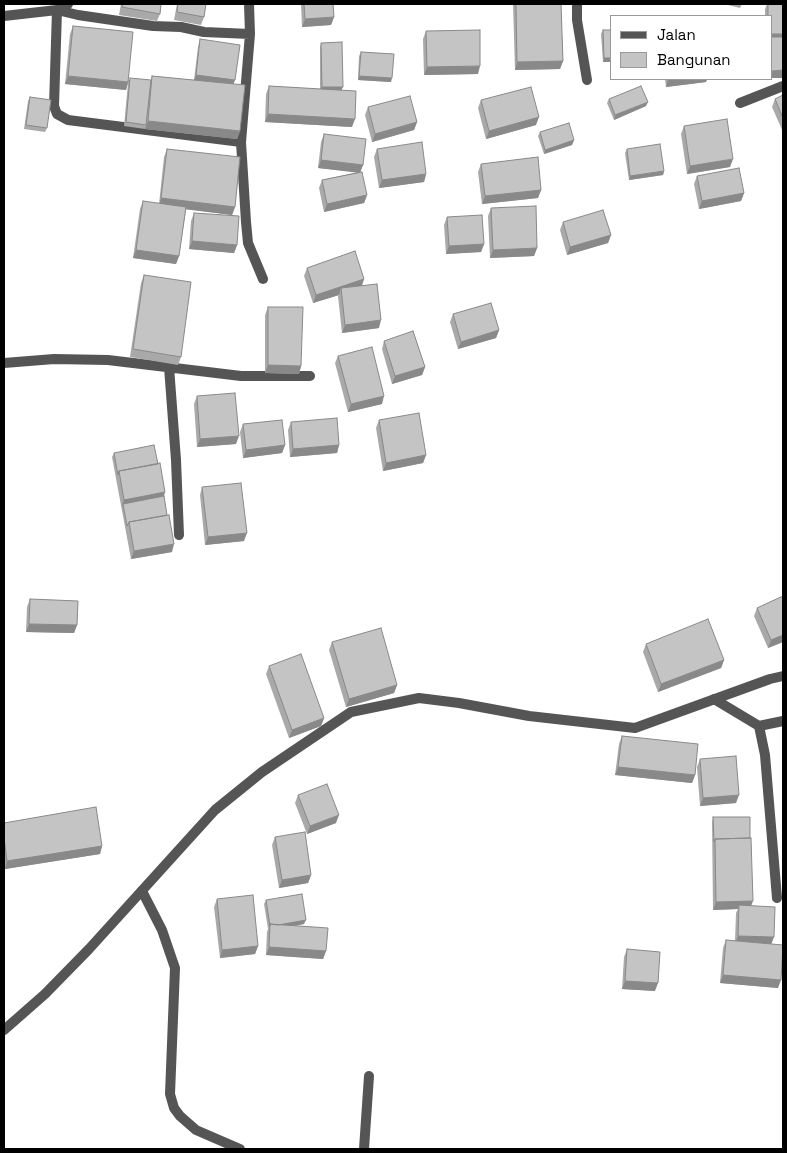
<!DOCTYPE html>
<html>
<head>
<meta charset="utf-8">
<style>
	body { margin:0 }
	#map { position:relative; width:787px; height:1153px; overflow:hidden; background:#fff; font-family:"Space Grotesk",sans-serif }
	canvas { display:block }
	.frame { position:absolute; inset:0; border:5px solid #000; pointer-events:none }
	.legend { position:absolute; left:610px; top:15px; width:162px; height:65px; box-sizing:border-box; background:#fff; border:1px solid #999; margin:0; padding:6px 9px; list-style:none; font-size:15px; color:#000 }
	.legend li { display:flex; align-items:center; gap:10px; height:25px }
	.legend b { width:25px; border:1px solid #999 }
</style>
</head>
<body>
<div id="map">
<canvas width="787" height="1153"></canvas>
<div class="frame"></div>
<ul class="legend">
<li><b style="height:6px;background:#555"></b>Jalan</li>
<li><b style="height:14px;background:#c4c4c4"></b>Bangunan</li>
</ul>
</div>
<script>
const c = document.querySelector('canvas').getContext('2d');
c.lineJoin = 'round';
const poly = rows => new Path2D(rows.map(r => 'M' + r).join(''));
function strokePath(path, color, width, dash) { c.strokeStyle = color; c.lineWidth = width; c.lineCap = dash ? 'butt' : 'round'; c.setLineDash(dash || []); c.stroke(path); }
function fill(path, color) { c.fillStyle = color; c.fill(path, 'evenodd'); }
strokePath(poly([
	[249,4,250,34,241,142,246,222,248,243,263,279],
	[577,4,577,20,587,80],
	[4,16,57,10,68,4],
	[740,103,783,86],
	[241,142,68,120,57,114,54,106,57,10,78,15,153,26,181,27,204,32,250,34],
	[4,363,54,359,108,360,241,376,310,376],
	[169,367,176,460,179,535],
	[714,699,759,726],
	[142,891,162,930,175,968,170,1094,174,1108,180,1116,196,1130,240,1149],
	[777,898,765,755,759,726,783,721],
	[364,1149,369,1076]
]), '#555', 10);
strokePath(poly([
	[4,1030,45,994,89,949,215,810,262,772,351,712,419,698,459,703,529,716,635,728,770,679,783,676]
]), '#555', 10);
fill(poly([
	[121,4,161,4,160,14,157,21,119,15],
	[177,4,206,4,204,17,201,25,174,20],
	[301,4,333,4,334,17,331,25,302,27],
	[513,4,561,4,563,61,560,69,515,70],
	[724,4,742,4,740,8],
	[767,4,783,4,771,16,765,16,765,9],
	[73,26,129,80,151,80,152,76,194,80,198,47,200,39,234,84,240,131,237,139,145,129,124,126,128,83,126,90,65,84,70,34],
	[603,30,611,30,611,62,603,62,601,34],
	[426,31,478,74,424,75,423,39],
	[321,43,342,90,352,127,265,122,266,94,269,86,320,89,320,47],
	[361,52,391,82,358,80,359,56],
	[665,79,707,79,706,82,666,87],
	[783,95,783,132,772,107,775,99],
	[30,97,47,128,45,132,24,129,28,101],
	[609,99,646,106,614,120,607,103],
	[481,100,536,125,486,139,478,108],
	[368,107,417,122,414,130,372,142,365,115],
	[684,126,730,167,687,174,681,134],
	[540,132,574,140,572,145,544,154,538,136],
	[324,134,363,165,360,172,367,195,364,203,324,212,319,188,322,180,358,172,318,168,321,142],
	[167,149,235,207,232,215,186,209,179,256,176,264,133,258,140,209,143,201,159,204,164,157],
	[377,149,426,174,424,182,379,188,374,157],
	[627,149,664,171,663,175,629,180,625,153],
	[481,164,541,190,538,198,482,204,478,172],
	[697,176,744,193,741,201,699,209,694,184],
	[491,208,537,248,534,256,490,258,488,216],
	[194,213,237,245,234,253,189,249,191,221],
	[447,217,484,244,481,252,446,254,444,225],
	[563,222,611,235,608,243,567,255,560,230],
	[307,268,364,279,362,286,379,328,342,333,338,296,339,295,313,303,304,276],
	[144,275,181,357,178,365,130,357,141,283],
	[268,307,301,366,299,374,265,373,265,315],
	[453,314,499,330,496,338,458,349,450,322],
	[384,341,425,367,422,375,392,384,382,349],
	[338,356,382,404,348,412,335,363],
	[197,396,236,444,197,447,194,404],
	[379,420,426,455,423,463,383,471,376,428],
	[291,422,339,445,337,453,290,457,288,430],
	[243,424,285,445,282,453,243,458,240,432],
	[114,453,158,464,165,492,164,496,172,552,131,559,112,457],
	[202,487,244,541,205,545,200,495],
	[783,596,783,642,768,648,754,616,757,608],
	[30,599,77,625,74,633,26,632,27,607],
	[332,642,397,685,394,693,346,707,329,650],
	[646,644,724,660,721,668,658,692,643,652],
	[269,666,324,718,321,726,289,738,266,674],
	[622,736,695,775,692,783,615,775,619,744],
	[700,759,736,803,700,806,697,767],
	[298,795,336,823,307,834,295,803],
	[713,817,751,906,771,944,778,988,720,983,723,948,726,940,735,941,736,913,738,909,713,910,712,822],
	[4,823,102,846,100,854,5,869,4,864],
	[275,837,311,875,308,883,279,888,272,845],
	[217,899,258,946,255,954,220,958,214,907],
	[266,900,304,924,294,926,326,951,323,959,266,955,267,932,268,929,264,904],
	[627,949,655,991,622,989,624,957]
]), '#a9a9a9');
fill(poly([
	[334,17,331,25,302,27,305,19],
	[771,34,783,34,783,42,771,42],
	[604,58,611,58,611,62,603,62],
	[563,61,560,69,515,70,517,62],
	[480,66,478,74,424,75,427,67],
	[783,70,783,78,771,78,771,71],
	[196,75,235,80,232,88,193,83],
	[68,76,128,82,126,90,65,84],
	[359,76,392,78,391,82,358,80],
	[668,79,707,79,706,82,666,87],
	[322,87,343,87,341,91,320,91],
	[648,102,646,106,614,120,615,115],
	[268,114,355,119,352,127,265,122],
	[539,117,536,125,486,139,489,131],
	[148,121,240,131,237,139,145,129],
	[417,122,414,130,372,142,375,134],
	[574,140,572,145,544,154,545,150],
	[733,159,730,167,687,174,690,166],
	[321,160,363,165,360,173,318,168],
	[664,171,663,175,629,180,630,176],
	[426,174,424,182,379,188,382,180],
	[541,190,538,198,482,204,485,196],
	[744,193,741,201,699,209,702,201],
	[367,195,364,203,324,212,327,204],
	[161,198,235,207,232,215,159,206],
	[611,235,608,243,567,255,570,247],
	[192,241,237,245,234,253,189,249],
	[484,244,481,252,446,254,449,246],
	[537,248,534,256,490,258,493,250],
	[136,250,179,256,176,264,133,258],
	[364,279,361,287,341,288,339,295,313,303,316,295],
	[381,320,379,328,342,333,345,325],
	[499,330,496,338,458,349,461,342],
	[268,365,301,366,299,374,265,373],
	[425,367,422,375,392,384,395,376],
	[384,396,382,404,348,412,351,404],
	[239,436,236,444,197,447,200,439],
	[285,445,282,453,243,458,246,450],
	[339,445,337,453,290,457,293,449],
	[426,455,423,463,383,471,386,463],
	[165,492,162,500,123,504,121,508,124,500],
	[247,533,244,541,205,545,208,537],
	[174,544,172,552,131,559,134,551],
	[29,624,77,625,74,633,26,632],
	[783,635,783,642,768,648,771,640],
	[724,660,721,668,658,692,661,684],
	[397,685,394,693,346,707,349,699],
	[324,718,321,726,289,738,292,730],
	[618,767,695,775,692,783,615,775],
	[739,795,736,803,700,806,703,798],
	[339,815,336,823,307,834,310,826],
	[102,846,100,854,5,869,7,861],
	[311,875,308,883,279,888,282,880],
	[753,901,750,909,739,905,738,909,713,910,716,902],
	[306,920,304,924,270,930,270,926],
	[738,936,774,937,771,945,735,944],
	[258,946,255,954,220,958,222,950],
	[269,947,326,951,323,959,266,955],
	[723,975,781,980,778,988,720,983],
	[625,981,658,983,655,991,622,989]
]), '#898989');
const building = poly([
	[123,4,161,4,160,14,122,7,123,4],
	[178,4,206,4,204,17,177,12,178,4],
	[304,4,333,4,334,17,305,19,304,4],
	[516,4,561,4,563,61,517,62,516,4],
	[768,4,783,4,783,34,771,34,771,16,768,16,768,4],
	[73,26,133,32,128,82,68,76,73,26],
	[480,30,480,66,427,67,426,31,480,30],
	[603,30,611,30,611,58,604,58,603,30],
	[771,37,783,37,783,70,771,71,771,37],
	[200,39,240,45,235,80,196,75,200,39],
	[342,42,343,87,322,87,321,43,342,42],
	[361,52,394,54,392,78,359,76,361,52],
	[152,76,245,85,240,131,148,121,152,76],
	[130,78,151,80,146,125,126,122,130,78],
	[269,86,356,91,355,119,268,114,269,86],
	[641,86,648,102,615,115,609,99,641,86],
	[531,87,539,117,489,131,481,100,531,87],
	[783,95,783,118,775,99,783,95],
	[410,96,417,122,375,134,368,107,410,96],
	[30,97,51,100,47,128,26,125,30,97],
	[727,119,733,159,690,166,684,126,727,119],
	[569,123,574,140,545,150,540,132,569,123],
	[324,134,366,139,363,165,321,160,324,134],
	[422,142,426,174,382,180,377,149,422,142],
	[660,144,664,171,630,176,627,149,660,144],
	[167,149,240,157,235,207,161,198,167,149],
	[538,157,541,190,485,196,481,164,538,157],
	[739,168,744,193,702,201,697,176,739,168],
	[362,172,367,195,327,204,322,180,362,172],
	[143,201,186,207,179,256,136,250,143,201],
	[536,206,537,248,493,250,491,208,536,206],
	[603,210,611,235,570,247,563,222,603,210],
	[194,213,239,216,237,245,192,241,194,213],
	[482,215,484,244,449,246,447,217,482,215],
	[355,251,364,279,316,295,307,268,355,251],
	[144,275,191,282,181,357,133,349,144,275],
	[377,284,381,320,345,325,341,288,377,284],
	[491,303,499,330,461,342,453,314,491,303],
	[268,307,303,307,301,366,268,365,268,307],
	[413,331,425,367,395,376,384,341,413,331],
	[372,347,384,396,351,404,338,356,372,347],
	[235,393,239,436,200,439,197,396,235,393],
	[419,413,426,455,386,463,379,420,419,413],
	[337,418,339,445,293,449,291,422,337,418],
	[282,420,285,445,246,450,243,424,282,420],
	[154,445,158,464,119,471,118,475,114,453,154,445],
	[160,463,165,492,124,500,119,471,160,463],
	[241,483,247,533,208,537,202,487,241,483],
	[164,496,167,515,129,522,127,526,123,504,164,496],
	[169,515,174,544,134,551,129,522,169,515],
	[783,596,783,635,771,640,757,608,783,596],
	[30,599,78,601,77,625,29,624,30,599],
	[708,619,724,660,661,684,646,644,708,619],
	[381,628,397,685,349,699,332,642,381,628],
	[301,654,324,718,292,730,269,666,301,654],
	[622,736,698,744,695,775,618,767,622,736],
	[736,756,739,795,703,798,700,759,736,756],
	[327,784,339,815,310,826,298,795,327,784],
	[96,807,102,846,7,861,4,838,4,823,96,807],
	[713,817,750,817,750,838,715,839,714,842,713,817],
	[305,832,311,875,282,880,275,837,305,832],
	[751,838,753,901,716,902,715,839,751,838],
	[302,894,306,920,278,925,270,924,270,926,266,900,302,894],
	[253,895,258,946,222,950,217,899,253,895],
	[739,905,775,907,774,937,738,936,739,905],
	[270,924,328,928,326,951,269,947,270,924],
	[726,940,783,945,781,980,723,975,726,940],
	[627,949,660,952,658,983,625,981,627,949]
]);
fill(building, '#c4c4c4');
strokePath(building, '#898989', 1);
</script>
</body>
</html>
